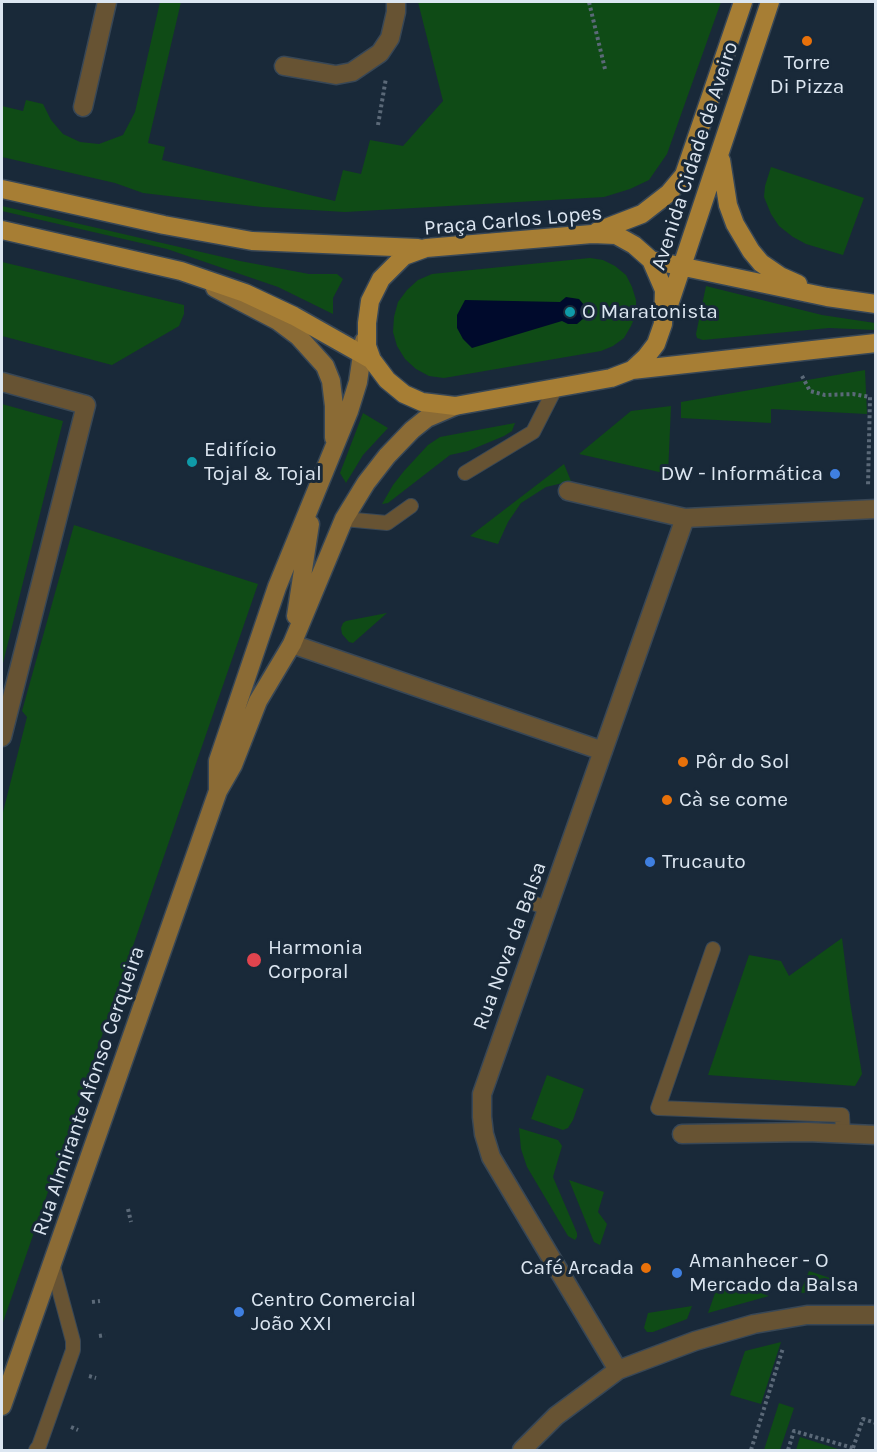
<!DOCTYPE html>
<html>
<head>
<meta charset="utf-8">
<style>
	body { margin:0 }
	#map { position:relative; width:877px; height:1452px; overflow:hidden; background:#192939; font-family:Karla,sans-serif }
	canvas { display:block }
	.frame { position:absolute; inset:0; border:3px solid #dce6f1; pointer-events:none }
</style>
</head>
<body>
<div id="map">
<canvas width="877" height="1452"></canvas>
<div class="frame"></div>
</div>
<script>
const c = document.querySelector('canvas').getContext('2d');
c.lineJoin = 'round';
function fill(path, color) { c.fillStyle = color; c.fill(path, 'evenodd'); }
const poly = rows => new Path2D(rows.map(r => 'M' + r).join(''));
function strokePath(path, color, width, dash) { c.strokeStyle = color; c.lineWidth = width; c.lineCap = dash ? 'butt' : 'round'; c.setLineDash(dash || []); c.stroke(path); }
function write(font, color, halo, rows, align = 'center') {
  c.font = font + ' Karla,sans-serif'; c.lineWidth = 6; c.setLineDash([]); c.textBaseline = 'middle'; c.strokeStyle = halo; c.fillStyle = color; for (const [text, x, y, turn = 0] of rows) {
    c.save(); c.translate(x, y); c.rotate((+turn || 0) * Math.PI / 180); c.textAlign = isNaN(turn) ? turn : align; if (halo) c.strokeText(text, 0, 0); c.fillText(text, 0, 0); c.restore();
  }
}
fill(poly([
	[160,2,181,2,148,143,165,147,162,160,335,201,343,170,361,174,370,140,403,146,443,101,418,2,721,2,667,154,649,180,630,189,604,197,345,212,262,207,143,193,115,183,2,157,2,106,23,111,26,100,43,104,51,120,63,134,80,142,99,144,123,135,135,112],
	[771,167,864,198,843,255,806,244,793,237,779,226,771,214,764,197,765,186],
	[2,206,240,261,309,274,337,274,343,279,333,298,333,314,278,287,167,249,2,211],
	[590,258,603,260,615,266,626,275,632,287,636,300,636,314,631,326,624,338,613,346,601,351,444,378,429,376,416,369,405,359,397,346,393,332,394,317,398,302,407,290,418,280,432,274],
	[2,262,184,305,184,314,179,326,112,365,2,336],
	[706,286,822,315,875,323,875,330,829,328,703,340,697,338,696,334],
	[865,370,867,414,771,409,771,423,681,418,681,402],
	[2,404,63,421,2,667],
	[671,406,668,474,579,454,631,411],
	[363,413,388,428,363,455,346,483,340,473],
	[515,423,512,431,504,436,468,451,450,455,388,503,382,504,393,485,404,471,428,445,440,437],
	[564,464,571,481,546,487,521,503,508,522,498,544,470,536],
	[74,525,258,584,2,1325,2,816,27,717,22,711],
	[387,613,353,643,349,642,342,634,341,628,343,623,346,621],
	[842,938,850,1002,862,1074,855,1086,708,1075,749,955,781,961,789,976],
	[547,1075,584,1089,573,1120,568,1128,563,1130,531,1119],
	[519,1128,558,1140,562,1146,553,1177,577,1233,577,1237,575,1240,568,1236,527,1167,521,1149],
	[569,1180,604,1192,598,1212,607,1224,600,1245,594,1242],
	[809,1271,848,1284,847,1290,800,1293],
	[720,1279,769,1296,708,1313],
	[692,1306,687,1319,653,1332,647,1332,644,1328,648,1313],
	[781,1342,761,1404,730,1395,745,1351],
	[779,1403,794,1408,780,1450,764,1450],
	[800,1437,841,1450,796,1450]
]), '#0f4b16');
fill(poly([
	[566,297,579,299,585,306,584,318,577,324,568,324,562,321,472,348,463,339,457,328,457,315,465,300,560,302]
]), '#000a2c');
const lane = poly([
	[465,473,533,432,556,387],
	[344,519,387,523,411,506],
	[530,902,547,908],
	[713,949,658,1108,842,1115,843,1133],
	[36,1450,39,1446,73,1350,73,1341,52,1263]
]);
const street = poly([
	[284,66,336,75,352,72,380,53,390,38,396,12,396,2],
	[83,107,107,2],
	[2,382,86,405,2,737],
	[568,491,685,518,876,509],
	[292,644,603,751],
	[682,1134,807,1132,876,1135],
	[618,1370,491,1157,484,1134,482,1117,482,1094,685,518],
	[522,1450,556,1416,618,1370,695,1341,754,1324,807,1315,876,1315]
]);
const secondary = poly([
	[215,288,278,321,298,336,325,366,331,381,334,406,334,438],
	[296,616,310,524],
	[218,791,218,761,277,587,349,411,358,382,364,341],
	[2,1406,218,791,233,765,258,701,292,644,344,519,366,483,387,456,412,430,427,418,455,406]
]);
const primary = poly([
	[721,160,728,205,735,224,751,251,761,263,780,276,798,284],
	[2,189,164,225,252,241,418,248],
	[2,230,181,271,245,293,294,316,372,360],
	[598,231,642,214,669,193,684,175,743,2],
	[592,234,616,235,634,245,651,260,664,290,663,324,656,344,646,357,632,370,611,378,455,406,422,402,404,394,387,380,372,360,367,346,367,323,370,301,381,279,404,256,426,248,592,234],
	[651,260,827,297,876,304],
	[668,308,770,2],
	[632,370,876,343]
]);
strokePath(lane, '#384756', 16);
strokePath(street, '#384756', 21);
strokePath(secondary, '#384756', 21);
strokePath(primary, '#384756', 21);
strokePath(poly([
	[589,2,605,69],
	[378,125,386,78],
	[802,376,810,391,825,395,853,394,870,397,868,486],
	[128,1209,131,1222],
	[92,1302,100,1301],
	[99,1336,105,1335],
	[89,1376,96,1378],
	[71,1427,78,1430],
	[853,1448,863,1419,876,1423],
	[751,1450,783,1348],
	[788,1450,794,1431,853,1448,853,1450]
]), '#5b6978', 4, [3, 3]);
strokePath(lane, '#675333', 14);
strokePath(street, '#675333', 18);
strokePath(secondary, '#8b6b35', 18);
strokePath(primary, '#a77e34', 18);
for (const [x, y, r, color] of [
	[807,41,6,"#e8710a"],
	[570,312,6,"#0f9aa8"],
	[192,462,6,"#0f9aa8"],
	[835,474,6,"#3f7fe0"],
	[683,762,6,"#e8710a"],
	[667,800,6,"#e8710a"],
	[650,862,6,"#3f7fe0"],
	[254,960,8,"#e0444e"],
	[646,1268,6,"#e8710a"],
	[677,1273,6,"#3f7fe0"],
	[239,1312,6,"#3f7fe0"]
]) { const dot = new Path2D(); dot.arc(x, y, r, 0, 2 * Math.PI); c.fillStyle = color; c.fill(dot); strokePath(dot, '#192939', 2); }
write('21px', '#dce6f1', '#192939', [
	["Torre",807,63,"center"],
	["Di Pizza",807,87,"center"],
	["O Maratonista",582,312],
	["Edifício",204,450],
	["Tojal & Tojal",204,474],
	["DW - Informática",823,474,"right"],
	["Pôr do Sol",695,762],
	["Cà se come",679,800],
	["Trucauto",662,862],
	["Harmonia",268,948],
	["Corporal",268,972],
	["Amanhecer - O",689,1261],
	["Mercado da Balsa",689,1285],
	["Café Arcada",634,1268,"right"],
	["Centro Comercial",251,1300],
	["João XXI",251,1324]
], 'left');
write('21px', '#dce6f1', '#192939', [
	["Avenida Cidade de Aveiro",695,156,-72],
	["Praça Carlos Lopes",513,221,-5],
	["Rua Nova da Balsa",510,946,-70],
	["Rua Almirante Afonso Cerqueira",89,1091,-71]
]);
</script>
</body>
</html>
